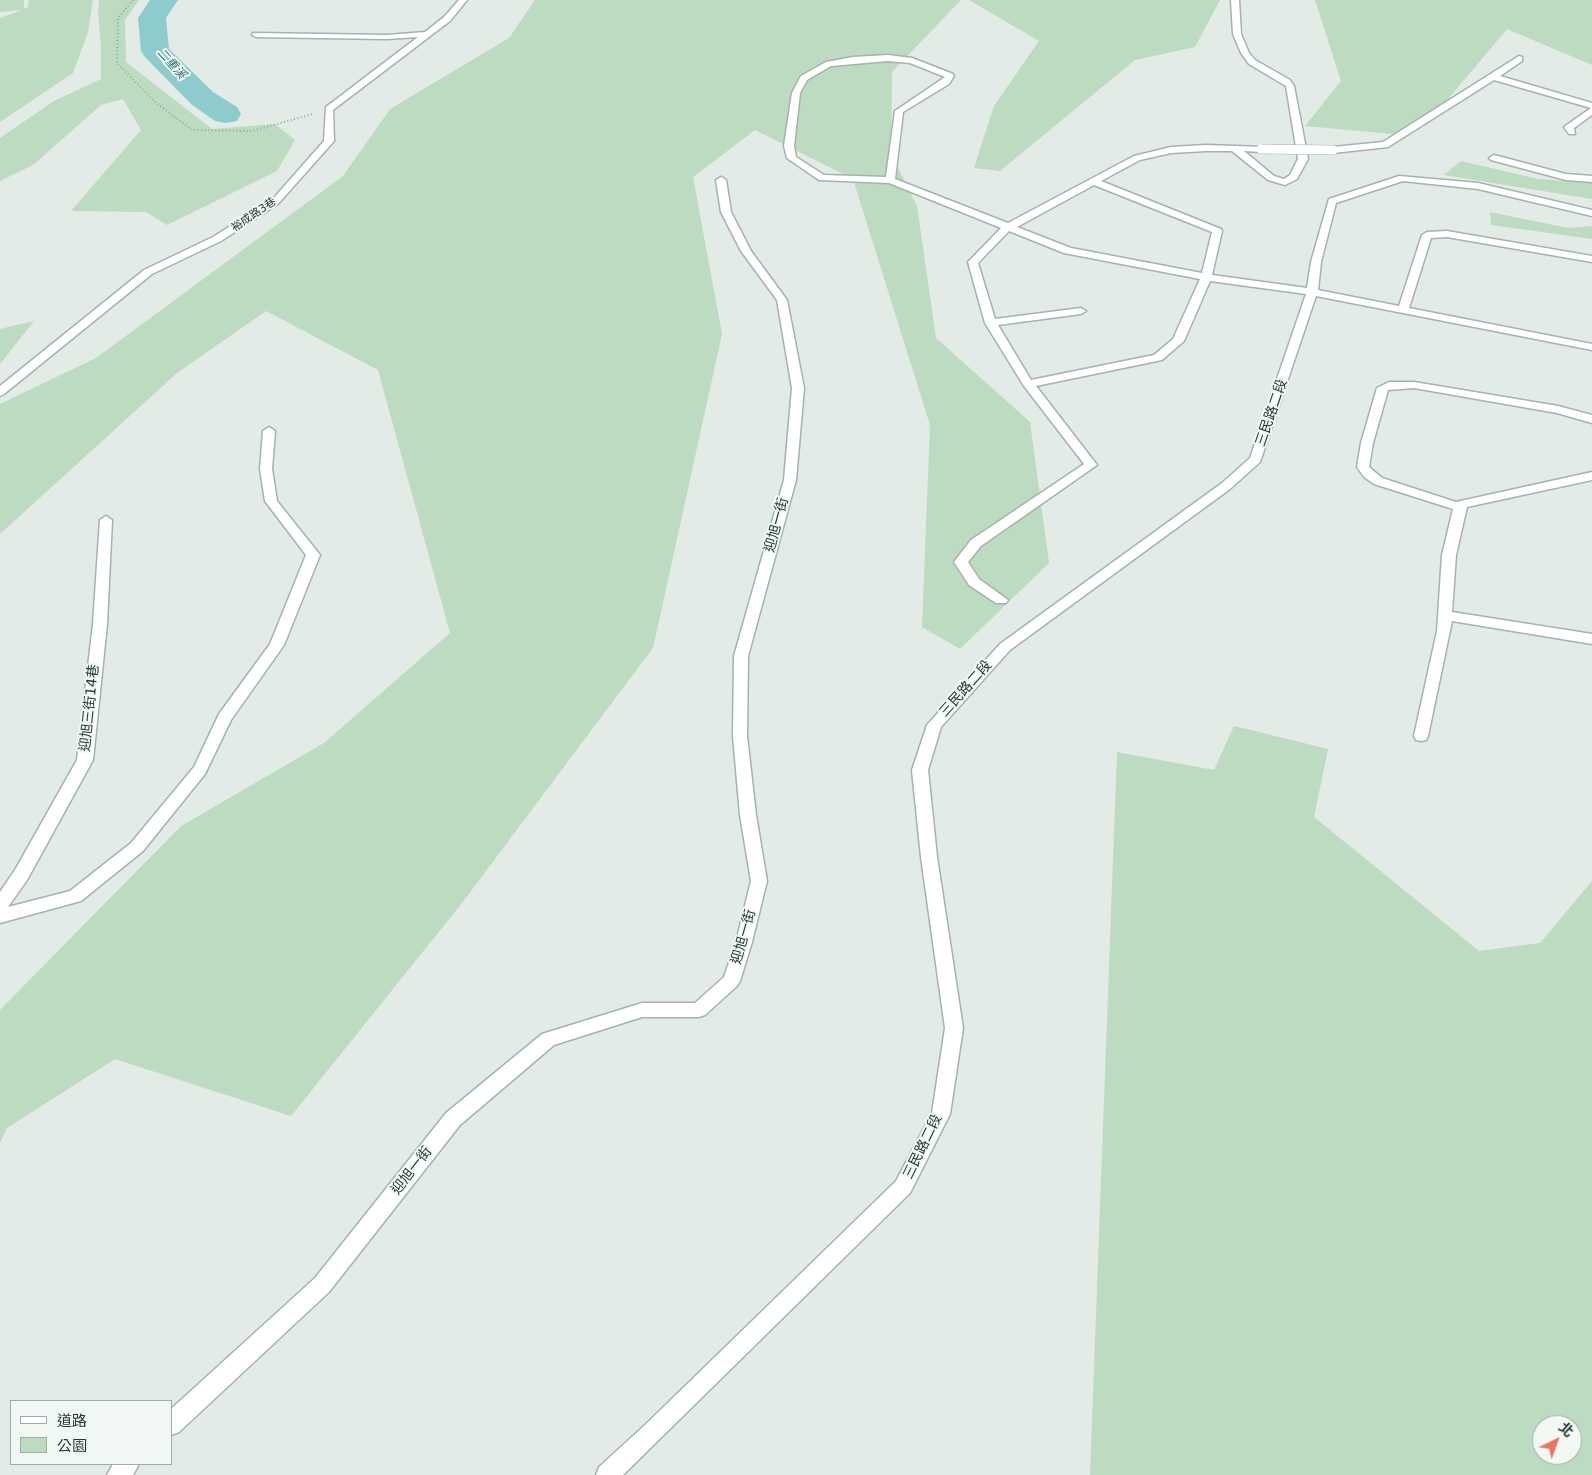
<!DOCTYPE html>
<html>
<head>
<meta charset="utf-8">
<style>
	body { margin:0 }
	#map { position:relative; width:1592px; height:1475px; overflow:hidden; background:#e2ebe6; font-family:"DejaVu Sans","Noto Sans TC",sans-serif }
	canvas { display:block }
	.legend { position:absolute; left:10px; top:1400px; width:162px; height:65px; box-sizing:border-box; background:#f2f8f4; border:1px solid #9faca6; margin:0; padding:6px 9px; list-style:none; font-size:15px; color:#233b32 }
	.legend li { display:flex; align-items:center; gap:10px; height:25px }
	.legend b { width:25px; border:1px solid #9faca6 }
	.north { position:absolute; left:1532px; top:1415px; width:50px; height:50px; box-sizing:border-box; background:#f2f8f4; border:1px solid #9faca6; border-radius:50%; rotate:42deg; font-size:14px; font-weight:700; line-height:20px; text-align:center; color:#233b32 }
	.north::after { content:''; display:block; margin:auto; width:18px; height:22px; background:#ea7361; clip-path:polygon(50% 0,100% 100%,50% 72%,0 100%) }
</style>
</head>
<body>
<div id="map">
<canvas width="1592" height="1475"></canvas>
<ul class="legend">
<li><b style="height:6px;background:#fff"></b>道路</li>
<li><b style="height:14px;background:#bcdbc1"></b>公園</li>
</ul>
<div class="north">北</div>
</div>
<script>
const c = document.querySelector('canvas').getContext('2d');
c.lineJoin = 'round';
function fill(path, color) { c.fillStyle = color; c.fill(path, 'evenodd'); }
const poly = rows => new Path2D(rows.map(r => 'M' + r).join(''));
function strokePath(path, color, width, dash) { c.strokeStyle = color; c.lineWidth = width; c.lineCap = dash ? 'butt' : 'round'; c.setLineDash(dash || []); c.stroke(path); }
function write(font, color, halo, rows, align = 'center') {
  c.font = font + ' "DejaVu Sans","Noto Sans TC",sans-serif'; c.lineWidth = 4; c.setLineDash([]); c.textBaseline = 'middle'; c.strokeStyle = halo; c.fillStyle = color; for (const [text, x, y, turn = 0] of rows) {
    c.save(); c.translate(x, y); c.rotate((+turn || 0) * Math.PI / 180); c.textAlign = isNaN(turn) ? turn : align; if (halo) c.strokeText(text, 0, 0); c.fillText(text, 0, 0); c.restore();
  }
}
fill(poly([
	[0,0,24,0,24,9,28,7,29,0,93,0,88,32,73,73,0,122,0,18,22,10,0,12],
	[99,0,139,0,125,20,126,62,212,129,275,124,295,140,277,171,167,225,146,212,71,211,141,130,123,99,101,105,33,165,0,181,0,138,54,101,101,79,101,47,98,11],
	[535,0,961,0,892,72,891,154,917,206,936,338,1030,422,1049,563,960,649,922,627,930,425,853,179,755,130,693,177,722,334,653,648,462,903,291,1116,115,1059,7,1128,0,1143,0,1010,181,826,324,743,450,633,378,370,266,311,177,373,0,534,0,404,96,358,343,176,390,109,509,38],
	[969,0,1220,0,1195,47,1135,60,1000,171,974,168,994,106,1039,41],
	[1315,0,1592,0,1592,65,1507,29,1432,118,1403,135,1305,126,1341,81],
	[1461,161,1538,179,1592,183,1592,199,1444,175],
	[1490,212,1568,228,1592,226,1592,239,1491,225],
	[34,321,0,364,0,329],
	[1234,726,1328,749,1314,817,1479,951,1540,943,1592,881,1592,1475,1090,1475,1117,752,1214,770],
	[1542,1425,1572,1425,1572,1455,1542,1455]
]), '#bcdbc1');
fill(poly([
	[150,0,178,0,166,18,169,49,213,92,237,107,241,114,237,121,226,123,215,121,191,104,145,57,141,51,138,18,150,0]
]), '#8dcbcd');
const street = poly([
	[459,0,467,0,450,21,333,110,334,141,278,204,221,241,152,274,4,394,0,396,0,386,144,270,213,237,272,200,324,141,326,107,418,37,387,39,256,37,252,35,253,33,387,35,425,32,444,17,459,0],
	[1231,0,1239,0,1241,34,1249,53,1255,60,1290,80,1294,86,1308,159,1297,179,1285,185,1268,180,1232,151,1206,151,1171,153,1140,160,1101,181,1221,229,1222,231,1212,275,1307,288,1311,262,1329,199,1399,176,1478,183,1592,210,1592,216,1478,189,1403,181,1336,203,1321,262,1318,290,1399,306,1422,235,1427,232,1447,231,1592,256,1592,262,1447,237,1431,238,1409,308,1592,344,1592,350,1316,296,1260,462,1230,489,1010,650,941,727,928,770,937,857,963,1028,950,1114,910,1193,623,1475,596,1475,599,1467,645,1425,896,1181,932,1113,945,1028,921,857,912,770,927,725,1000,644,1222,483,1250,458,1306,294,1210,281,1184,341,1162,360,1036,386,1097,465,981,546,968,562,979,579,1008,600,1006,603,996,603,969,585,954,562,971,540,1084,464,1024,386,985,323,968,262,1001,228,889,183,819,180,787,158,784,146,792,93,801,76,826,62,853,57,888,55,912,58,953,74,954,76,949,84,903,112,895,179,1008,223,1134,156,1171,147,1206,145,1264,147,1266,149,1261,152,1244,151,1274,176,1284,179,1290,175,1298,159,1286,86,1249,64,1241,53,1233,34,1231,0],
	[888,61,910,63,945,77,895,111,886,177,824,175,796,157,794,146,800,93,807,80,831,66,888,61],
	[1094,185,1212,232,1202,273,1071,248,1017,227,1094,185],
	[1009,231,1064,253,1200,279,1173,339,1154,355,1031,380,998,325,1081,314,1086,311,1081,308,995,319,978,263,1009,231],
	[1519,56,1522,57,1522,61,1500,76,1592,103,1592,115,1574,128,1575,134,1569,134,1564,127,1591,108,1494,80,1388,147,1333,153,1328,150,1333,147,1383,142,1519,56],
	[1494,155,1566,174,1592,176,1592,182,1566,180,1491,160,1489,158,1494,155],
	[721,177,726,180,731,212,751,251,787,300,804,388,796,480,748,656,747,736,756,815,767,881,752,942,740,981,737,986,705,1015,699,1017,642,1017,554,1045,460,1125,329,1292,179,1432,171,1435,171,1409,315,1278,446,1113,542,1034,642,1003,695,1003,724,977,736,942,751,881,740,815,733,736,734,656,784,480,792,388,777,300,741,251,721,212,716,180,721,177],
	[1389,382,1414,382,1558,406,1592,415,1592,423,1557,413,1414,388,1388,390,1373,443,1369,467,1382,478,1456,502,1592,472,1592,480,1467,507,1456,555,1452,612,1592,634,1592,644,1452,621,1428,736,1426,740,1421,741,1416,740,1414,736,1437,631,1442,555,1453,509,1374,484,1364,477,1357,467,1361,443,1377,388,1389,382],
	[269,427,275,431,272,469,277,501,320,555,284,645,231,720,205,774,143,851,81,901,0,923,0,892,15,870,77,760,93,624,100,520,106,516,112,520,107,624,93,760,27,880,8,907,70,891,131,843,194,767,219,714,270,644,306,555,265,501,260,469,263,431,269,427],
	[113,1464,139,1464,133,1475,107,1475,113,1464]
]);
strokePath(street, '#a5b3ac', 3);
strokePath(poly([
	[133,0,118,18,117,63,155,102,192,130,252,131,313,114]
]), '#84ad9b', 2, [1, 2.5]);
fill(street, '#fff');
const streetBridge = poly([
	[1261,149,1333,150]
]);
strokePath(streetBridge, '#a5b3ac', 10, []);
strokePath(streetBridge, '#fff', 9);
write('11px', '#233b32', '#f2f8f4', [
	["裕成路3巷",254,215,-34]
]);
write('italic 12px', '#207074', '#f2f8f4', [
	["二重溪",171,64,48]
]);
write('14px', '#233b32', '#f2f8f4', [
	["三民路二段",1272,413,-71],
	["迎旭一街",777,525,-75],
	["三民路二段",966,689,-48],
	["迎旭三街14巷",90,708,-84],
	["迎旭一街",744,937,-74],
	["三民路二段",923,1147,-64],
	["迎旭一街",412,1171,-52]
]);
</script>
</body>
</html>
